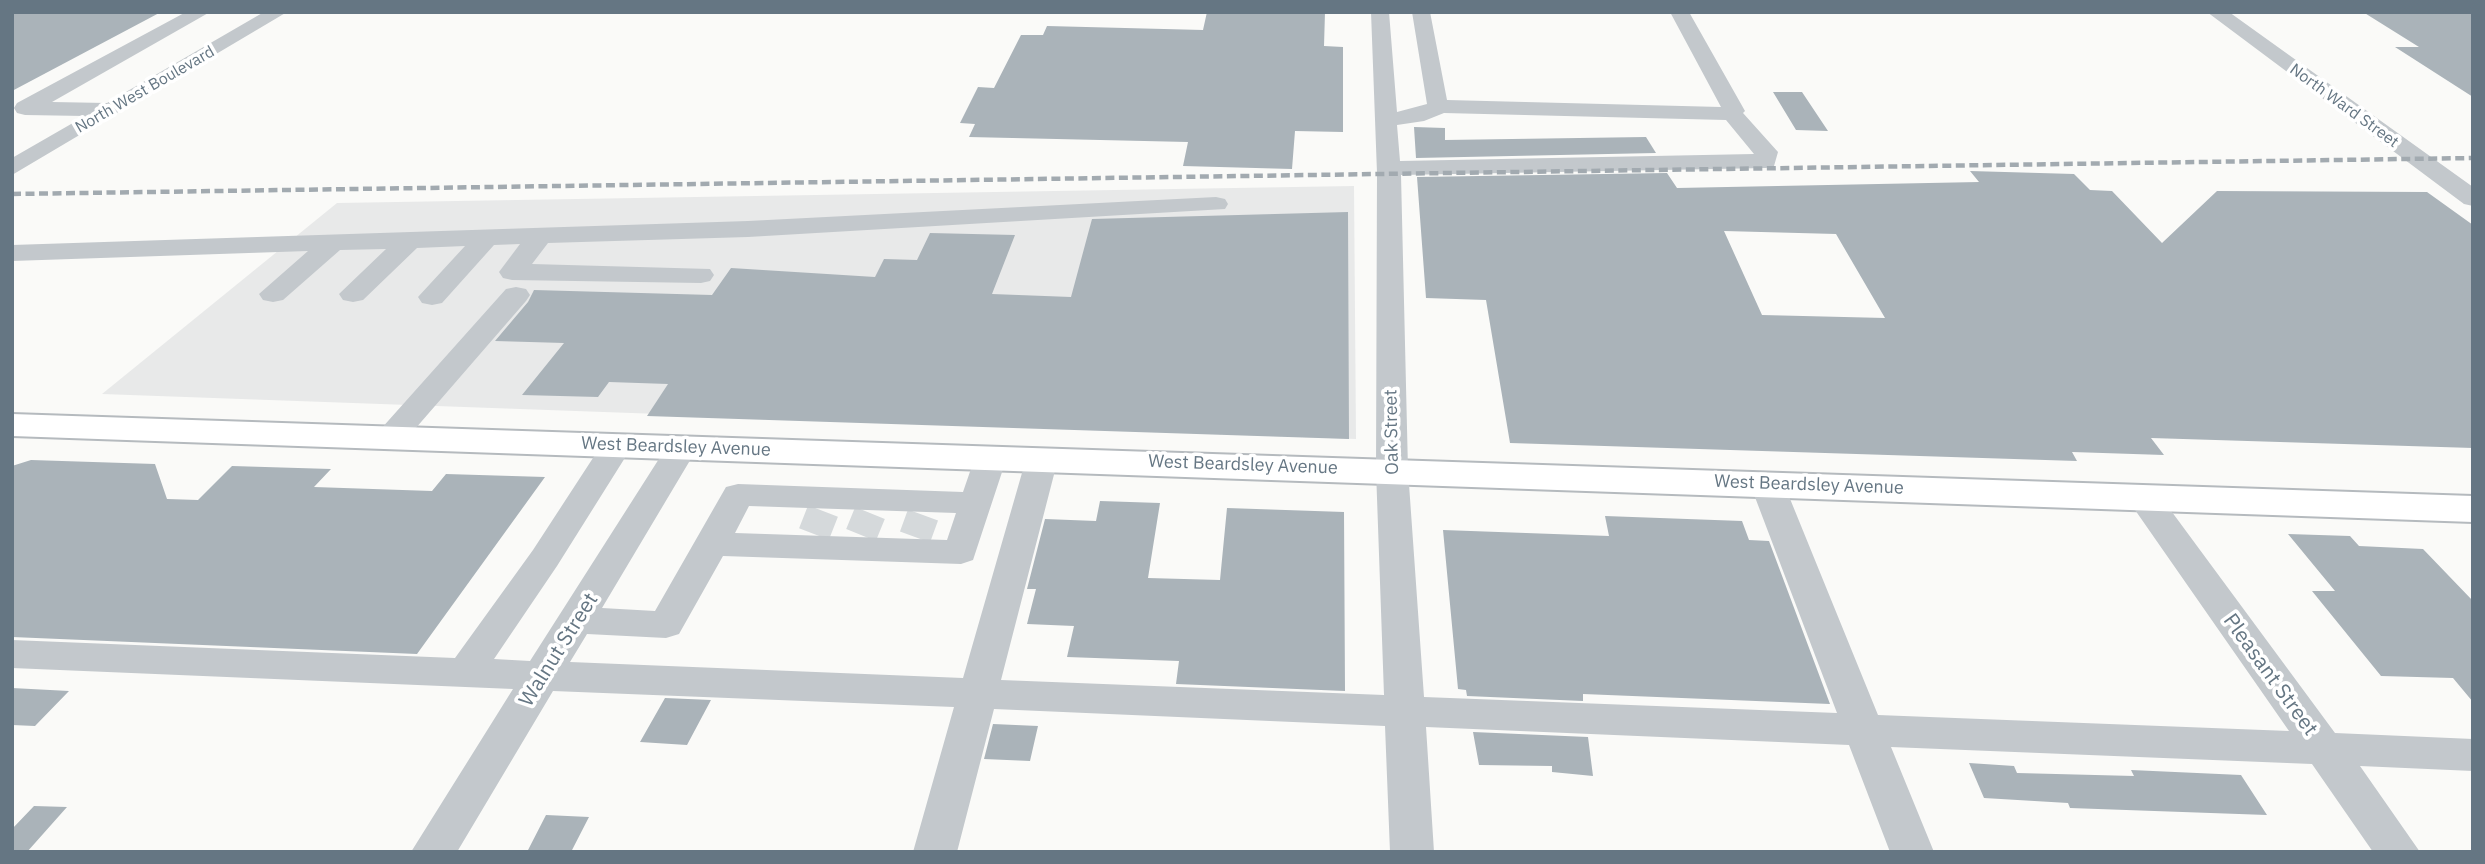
<!DOCTYPE html>
<html>
<head>
<meta charset="utf-8">
<style>
	body { margin:0 }
	#map { position:relative; width:2485px; height:864px; overflow:hidden; background:#fafaf8; font-family:"IBM Plex Sans",sans-serif }
	canvas { display:block }
	.frame { position:absolute; inset:0; border:14px solid #657683; pointer-events:none }
</style>
</head>
<body>
<div id="map">
<canvas width="2485" height="864"></canvas>
<div class="frame"></div>
</div>
<script>
const c = document.querySelector('canvas').getContext('2d');
c.lineJoin = 'round';
function fill(path, color) { c.fillStyle = color; c.fill(path, 'evenodd'); }
const poly = rows => new Path2D(rows.map(r => 'M' + r).join(''));
function strokePath(path, color, width, dash) { c.strokeStyle = color; c.lineWidth = width; c.lineCap = dash ? 'butt' : 'round'; c.setLineDash(dash || []); c.stroke(path); }
function write(font, color, halo, rows, align = 'center') {
  c.font = font + ' "IBM Plex Sans",sans-serif'; c.lineWidth = 7; c.setLineDash([]); c.textBaseline = 'middle'; c.strokeStyle = halo; c.fillStyle = color; for (const [text, x, y, turn = 0] of rows) {
    c.save(); c.translate(x, y); c.rotate((+turn || 0) * Math.PI / 180); c.textAlign = isNaN(turn) ? turn : align; if (halo) c.strokeText(text, 0, 0); c.fillText(text, 0, 0); c.restore();
  }
}
fill(poly([
	[1354,186,1356,439,102,394,337,203]
]), '#e8e9e9');
fill(poly([
	[12,12,161,12,12,91],
	[1207,12,1325,12,1324,46,1343,47,1343,132,1295,131,1292,169,1183,166,1188,142,969,137,975,124,960,123,978,87,994,88,1021,35,1043,35,1047,26,1203,30],
	[2363,12,2473,12,2473,97,2395,47,2419,47],
	[1773,92,1802,92,1828,131,1796,130],
	[1414,127,1445,128,1445,140,1646,137,1656,153,1416,158],
	[1970,171,2074,174,2090,190,2112,191,2162,243,2217,191,2427,192,2473,225,2473,448,2151,438,2164,455,2072,452,2077,461,1510,443,1486,300,1426,298,1417,177,1667,173,1677,188,1979,182],
	[1724,231,1836,234,1885,318,1762,315],
	[1348,212,1349,439,647,416,668,384,609,382,598,397,522,395,564,343,495,341,528,302,534,290,712,295,731,268,875,277,884,259,917,260,930,233,1015,235,992,294,1071,297,1092,219],
	[31,460,155,464,167,499,198,500,232,466,331,469,314,487,432,491,446,474,545,477,417,654,12,637,12,466],
	[1100,501,1160,503,1148,578,1220,580,1227,508,1344,512,1345,691,1176,684,1179,661,1067,657,1074,626,1027,624,1036,589,1027,589,1045,519,1096,521],
	[1605,516,1742,521,1749,540,1769,541,1830,704,1583,694,1583,701,1467,696,1466,690,1458,689,1443,530,1609,536],
	[2288,534,2350,536,2359,546,2423,549,2473,601,2473,702,2453,678,2381,676,2312,591,2335,591],
	[12,688,69,691,35,726,12,725],
	[665,698,711,700,687,745,640,742],
	[993,724,1038,726,1030,761,984,759],
	[1473,732,1588,737,1593,776,1552,772,1552,766,1479,765],
	[1969,763,2014,766,2017,773,2134,776,2131,770,2241,775,2267,815,2070,808,2068,803,1984,798],
	[34,806,67,807,27,852,12,852,12,829],
	[546,815,589,817,571,852,527,852]
]), '#aab3b9');
strokePath(poly([
	[814,534,823,511],
	[861,535,870,513],
	[915,537,923,515]
]), '#d5d9db', 32, [32, 16]);
const major = poly([
	[12,414,2473,496,2473,522,12,436,12,414]
]);
strokePath(major, '#b5babe', 4);
fill(poly([
	[186,12,210,12,52,102,107,103,264,12,287,12,12,175,12,158,85,116,25,115,17,113,14,108,17,103,186,12],
	[1371,12,1389,12,1397,112,1427,104,1412,12,1430,12,1447,100,1721,107,1670,12,1689,12,1745,111,1743,113,1778,152,1774,166,1766,168,1401,175,1408,470,1424,697,1837,713,1750,484,1755,477,1767,474,1779,477,1784,484,1878,715,2289,731,2126,497,2131,489,2143,486,2155,489,2335,733,2473,739,2473,771,2360,766,2420,852,2373,852,2312,764,1891,747,1934,852,1890,852,1849,745,1426,727,1434,852,1390,852,1385,726,994,709,957,852,913,852,954,707,553,691,457,852,411,852,513,689,12,668,12,640,455,658,533,550,606,438,617,435,628,438,633,445,557,566,494,659,530,661,671,440,682,437,693,440,698,447,602,608,655,611,726,487,738,484,963,492,975,457,980,450,991,447,1002,450,1007,457,973,560,961,564,723,556,679,634,666,638,587,634,570,662,963,678,1026,459,1031,452,1042,449,1053,452,1058,459,1001,680,1384,695,1376,470,1377,173,1371,12],
	[1444,113,1726,120,1754,154,1400,161,1397,125,1424,121,1444,113],
	[749,506,956,513,947,540,735,533,749,506],
	[2207,12,2229,12,2473,187,2473,206,2464,204,2207,12],
	[1216,197,1225,199,1228,204,1225,209,748,237,548,243,532,264,710,269,714,275,710,281,701,283,512,280,503,278,499,272,520,244,494,245,442,303,432,305,422,303,418,297,465,246,417,248,363,300,353,302,343,300,339,294,386,249,340,250,283,300,273,302,263,300,259,294,308,251,12,261,12,245,748,221,1216,197],
	[516,287,526,289,530,295,526,301,402,444,391,447,380,444,375,437,380,430,506,289,516,287]
]), '#c3c8cc');
fill(major, '#fff');
strokePath(poly([
	[12,194,2473,158]
]), '#a2aab0', 4.5, [9, 4.5]);
write('16px', '#657683', '#fff', [
	["North West Boulevard",145,90,-30],
	["North Ward Street",2344,106,36]
]);
write('18px', '#657683', '#fff', [
	["Oak Street",1392,432,-91],
	["West Beardsley Avenue",676,447,2],
	["West Beardsley Avenue",1243,465,2],
	["West Beardsley Avenue",1809,485,2]
]);
write('21px', '#657683', '#fff', [
	["Walnut Street",559,650,-58],
	["Pleasant Street",2270,675,54]
]);
</script>
</body>
</html>
